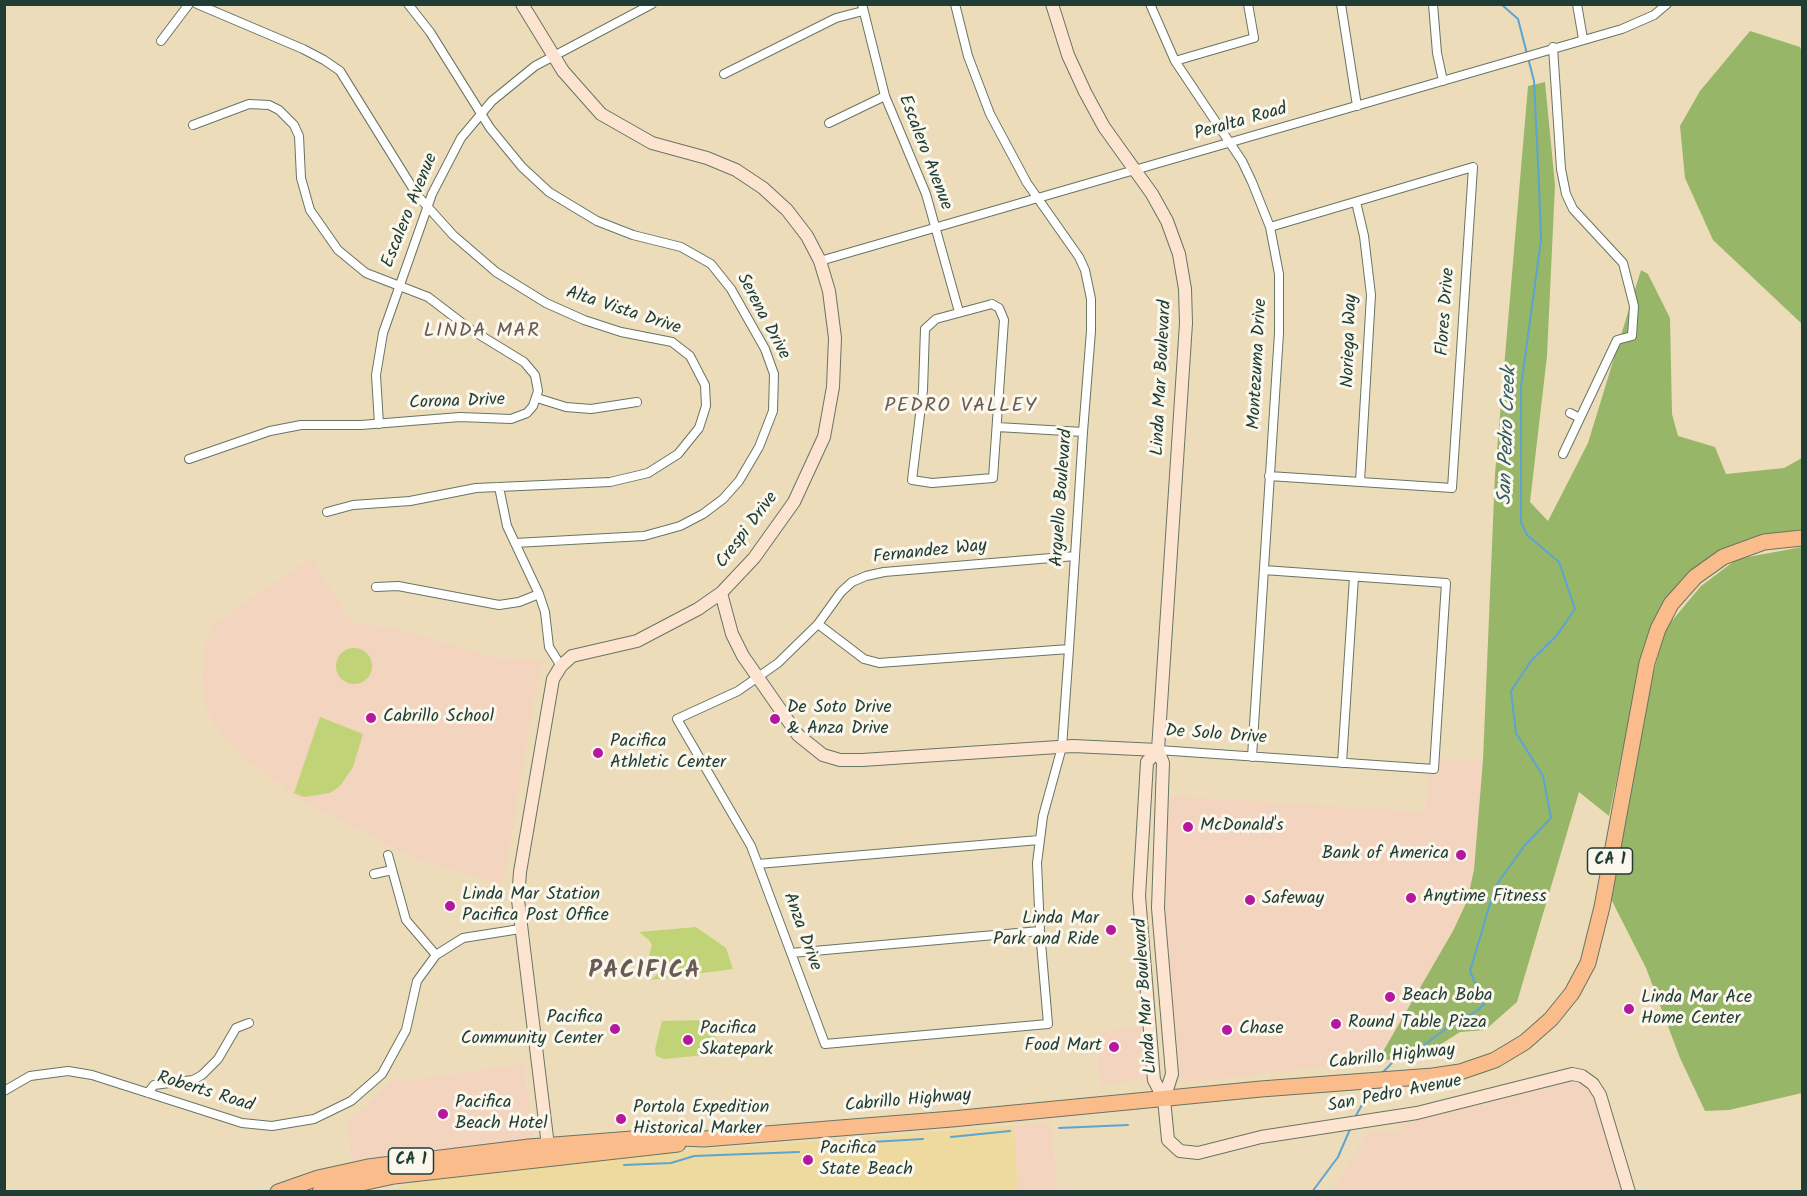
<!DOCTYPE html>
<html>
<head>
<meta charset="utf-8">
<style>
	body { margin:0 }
	#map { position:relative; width:1807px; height:1196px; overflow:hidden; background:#eddcba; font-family:Kalam,sans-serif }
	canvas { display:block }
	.frame { position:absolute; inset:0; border:6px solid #1f3d34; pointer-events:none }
</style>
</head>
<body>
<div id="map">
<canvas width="1807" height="1196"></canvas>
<div class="frame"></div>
</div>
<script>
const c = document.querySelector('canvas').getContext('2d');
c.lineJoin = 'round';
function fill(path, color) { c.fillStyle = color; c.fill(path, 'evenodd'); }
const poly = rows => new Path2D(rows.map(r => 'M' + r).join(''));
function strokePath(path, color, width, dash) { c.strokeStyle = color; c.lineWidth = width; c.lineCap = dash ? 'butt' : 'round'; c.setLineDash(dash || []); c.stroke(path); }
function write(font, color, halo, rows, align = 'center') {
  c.font = font + ' Kalam,sans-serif'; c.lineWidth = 6; c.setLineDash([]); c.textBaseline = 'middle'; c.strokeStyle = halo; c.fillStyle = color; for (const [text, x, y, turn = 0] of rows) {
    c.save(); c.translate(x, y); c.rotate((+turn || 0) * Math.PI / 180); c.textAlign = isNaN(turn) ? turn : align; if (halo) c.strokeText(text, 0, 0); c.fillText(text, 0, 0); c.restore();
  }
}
fill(poly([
	[311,558,353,624,391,627,496,658,543,659,533,702,503,885,415,859,292,795,281,784,241,757,218,732,205,705,202,679,204,647,215,623],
	[1440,759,1483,760,1474,870,1467,901,1453,931,1378,1060,1195,1082,1181,1080,1175,1073,1160,871,1163,811,1172,796,1425,812,1429,773,1438,772],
	[1146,1026,1152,1078,1100,1085,1095,1032],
	[523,1064,534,1133,531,1139,352,1162,347,1120,365,1107,394,1078,402,1081],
	[1565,1077,1581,1080,1593,1090,1627,1192,1332,1192,1364,1138,1372,1132,1399,1130,1400,1122],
	[1051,1123,1057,1191,1018,1191,1014,1126]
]), '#f3d4bf');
fill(poly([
	'336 666a18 18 0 1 1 36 0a18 18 0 1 1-36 0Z',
	[320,717,363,734,353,767,340,786,330,793,304,797,294,793],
	[696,927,726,948,733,969,651,980,658,973,658,961,649,955,652,945,649,940,639,932],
	[704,1020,721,1045,716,1054,664,1059,656,1056,655,1049,662,1021]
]), '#c0d477');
fill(poly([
	[1750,31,1800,47,1802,52,1802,324,1713,240,1685,178,1680,126,1700,91],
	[1545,82,1555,185,1547,356,1530,502,1548,521,1588,443,1641,270,1648,274,1670,318,1672,414,1678,436,1715,447,1726,474,1784,468,1802,458,1802,533,1694,569,1658,615,1632,706,1609,816,1579,792,1517,1002,1485,1030,1460,1032,1418,1059,1378,1060,1453,931,1467,901,1474,870,1483,760,1495,474,1528,86],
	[1802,547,1802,1093,1729,1110,1705,1111,1680,1058,1646,968,1611,899,1643,713,1665,629,1701,586,1737,559]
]), '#98b668');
fill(poly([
	[1014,1126,1018,1191,388,1192,411,1183,693,1150]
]), '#eeda9e');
strokePath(poly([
	[1382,1073,1397,1058,1420,1048,1447,1028,1478,1010,1487,1001,1486,992,1476,985,1470,971,1495,887,1525,845,1551,818,1543,776,1516,733,1511,691,1531,661,1557,635,1575,609,1559,562,1527,535,1521,522,1521,387,1541,240,1539,184,1534,81,1518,19,1501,4],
	[1354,1119,1372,1087],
	[1059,1128,1128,1125],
	[951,1137,1010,1131],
	[836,1144,923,1139],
	[624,1165,671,1163,694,1156,799,1152],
	[1312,1192,1338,1157,1351,1127]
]), '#5ca4d3', 2);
const street = poly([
	[197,4,303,49,324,60,340,71,417,195,453,235,496,272,546,303,584,320,621,332,672,342,690,356,705,385,706,406,699,428,678,454,648,473,610,482,476,488,410,501,353,505,327,512],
	[408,4,430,32,490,128,522,167,549,192,597,221,633,235,681,247,711,264,731,289,765,349,774,374,773,411,759,447,739,481,723,499,703,514,680,526,644,536,515,543],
	[862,4,885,96,926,194,959,312],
	[955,4,968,56,990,114,1027,183,1079,257,1085,270,1091,299,1091,331,1083,432,1069,649,1062,747,1043,816,1037,863,1040,931,1048,1024,825,1044,751,846,677,719,738,691,778,663,818,624,841,592,852,582,866,576,884,572,1075,556],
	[1150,4,1175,61,1242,161,1252,182,1270,227,1279,274,1279,333,1252,757],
	[1341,4,1357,106],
	[1433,4,1437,53,1443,81],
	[1577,4,1583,39],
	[161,41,189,4],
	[1553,47,1561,169,1566,194,1573,209,1623,263,1634,306,1632,336,1617,340,1563,454],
	[1175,61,1254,38,1248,4],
	[724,74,836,18,863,11],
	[829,123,885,96],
	[1356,202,1364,236,1371,295,1360,482],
	[820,261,1622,29,1654,15,1667,4],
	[992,304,999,308,1004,320,993,478,932,483,912,480,923,390,925,329,936,319,992,304],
	[537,398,566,407,591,409,637,402],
	[1570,413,1580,418],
	[379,424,376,375,383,333,432,194,461,138,492,101,535,66,652,4],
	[997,427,1083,432],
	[189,459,270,431,301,425,361,425,460,417,511,419,527,413,533,406,538,391,535,375,524,362,470,329,428,297,366,273,338,250,310,210,301,178,299,136,294,125,279,110,269,105,249,104,193,125],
	[1269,476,1452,488,1473,167,1270,227],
	[499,487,507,526,539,594,545,612,549,647,561,666],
	[376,587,398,586,499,605,519,602,539,594],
	[818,624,864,659,879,663,1069,649],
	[1158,750,1434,769,1446,583,1264,570],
	[1342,763,1354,577],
	[388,855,406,920,436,955],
	[758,864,1039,840],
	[374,874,392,870],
	[791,953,1040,931],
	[4,1091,30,1076,68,1071,92,1075,242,1123,272,1126,314,1119,351,1101,382,1074,406,1030,417,981,436,955,463,938,520,929],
	[148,1093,154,1085,193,1080,202,1075,218,1059,236,1028,249,1023]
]);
const secondary = poly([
	[522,4,563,71,601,114,652,143,707,158,736,170,763,188,787,210,807,236,820,261,829,291,835,338,833,387,824,437,794,502,754,558,721,593,698,609,637,641,572,656,561,666,553,679,520,872,518,900,549,1154],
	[1052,4,1068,55,1085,92,1104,127,1152,194,1167,221,1179,254,1185,289,1186,323,1158,750,1163,763,1158,908,1172,1074,1164,1099,1168,1140,1180,1151,1198,1153,1261,1137,1417,1113,1572,1074,1582,1076,1593,1084,1600,1095,1629,1192],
	[721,593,732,634,743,656,798,735,823,755,840,760,862,760,1073,746,1158,750],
	[1158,750,1147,762,1139,896,1154,1080,1164,1099]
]);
const highway = poly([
	[278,1192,318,1178,368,1167,529,1147,658,1137,704,1139,952,1119,1261,1089,1433,1076,1460,1072,1495,1060,1525,1042,1551,1019,1572,993,1588,963,1602,907,1647,663,1658,629,1671,604,1695,577,1723,557,1764,542,1802,538],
	[320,1192,394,1176,678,1144]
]);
strokePath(street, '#677563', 10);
strokePath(secondary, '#677563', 14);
strokePath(highway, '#677563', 17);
strokePath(street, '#fff', 8);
strokePath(secondary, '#fde4d1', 12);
strokePath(highway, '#fabc8b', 15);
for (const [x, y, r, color] of [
	[371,718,6,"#b5179e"],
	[775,719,6,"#b5179e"],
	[598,753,6,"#b5179e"],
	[1188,827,6,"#b5179e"],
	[1461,855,6,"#b5179e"],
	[1411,898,6,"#b5179e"],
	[1250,900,6,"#b5179e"],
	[450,906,6,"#b5179e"],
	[1111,930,6,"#b5179e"],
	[1390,997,6,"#b5179e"],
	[1629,1009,6,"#b5179e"],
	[1336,1024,6,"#b5179e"],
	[615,1029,6,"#b5179e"],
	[1227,1030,6,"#b5179e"],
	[688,1040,6,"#b5179e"],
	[1114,1047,6,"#b5179e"],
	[443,1114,6,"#b5179e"],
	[621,1119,6,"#b5179e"],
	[808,1160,6,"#b5179e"]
]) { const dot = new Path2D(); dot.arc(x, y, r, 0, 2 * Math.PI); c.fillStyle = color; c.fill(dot); strokePath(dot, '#fbf7ec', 2); }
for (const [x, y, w] of [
	[1610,861,45],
	[411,1161,45]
]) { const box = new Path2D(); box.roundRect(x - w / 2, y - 13, w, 26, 4.5); c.fillStyle = '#fbf7ec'; c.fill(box); strokePath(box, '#1f3d34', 1.5); }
write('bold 16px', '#1f3d34', null, [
	["CA 1",1610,861],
	["CA 1",411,1161]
]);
write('18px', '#1f3d34', '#fbf7ec', [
	["Peralta Road",1241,123,-16],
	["Escalero Avenue",924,153,69],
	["Escalero Avenue",411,211,-68],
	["Alta Vista Drive",623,312,18],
	["Flores Drive",1447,312,-86],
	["Serena Drive",762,317,62],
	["Noriega Way",1351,341,-88],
	["Montezuma Drive",1259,364,-87],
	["Linda Mar Boulevard",1163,378,-87],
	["Corona Drive",457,403,-2],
	["Arguello Boulevard",1063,498,-86],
	["Crespi Drive",748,531,-53],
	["Fernandez Way",930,553,-6],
	["De Solo Drive",1216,736,4],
	["Anza Drive",801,932,70],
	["Linda Mar Boulevard",1147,996,-94],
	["Cabrillo Highway",1392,1058,-6],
	["Roberts Road",205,1093,17],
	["San Pedro Avenue",1395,1095,-11],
	["Cabrillo Highway",908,1102,-5]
]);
write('18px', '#1f3d34', '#fbf7ec', [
	["De Soto Drive",787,709],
	["& Anza Drive",787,730],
	["Cabrillo School",383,718],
	["Pacifica",610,743],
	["Athletic Center",610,764],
	["McDonald's",1200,827],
	["Bank of America",1449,855,"right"],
	["Linda Mar Station",462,896],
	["Pacifica Post Office",462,917],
	["Anytime Fitness",1423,898],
	["Safeway",1262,900],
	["Linda Mar",1099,920,"right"],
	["Park and Ride",1099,941,"right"],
	["Beach Boba",1402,997],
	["Linda Mar Ace",1641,999],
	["Home Center",1641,1020],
	["Pacifica",603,1019,"right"],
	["Community Center",603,1040,"right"],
	["Round Table Pizza",1348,1024],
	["Pacifica",700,1030],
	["Skatepark",700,1051],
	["Chase",1239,1030],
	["Food Mart",1102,1047,"right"],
	["Pacifica",455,1104],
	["Beach Hotel",455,1125],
	["Portola Expedition",633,1109],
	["Historical Marker",633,1130],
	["Pacifica",820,1150],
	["State Beach",820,1171]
], 'left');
c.letterSpacing = '1.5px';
write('20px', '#685b55', '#fbf7ec', [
	["LINDA MAR",482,333],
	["PEDRO VALLEY",961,408]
]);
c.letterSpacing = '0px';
write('italic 20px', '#315c64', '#fbf7ec', [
	["San Pedro Creek",1509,436,-88]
]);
c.letterSpacing = '1.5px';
write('bold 24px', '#685b55', '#fbf7ec', [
	["PACIFICA",645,973]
]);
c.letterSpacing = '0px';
</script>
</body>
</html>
